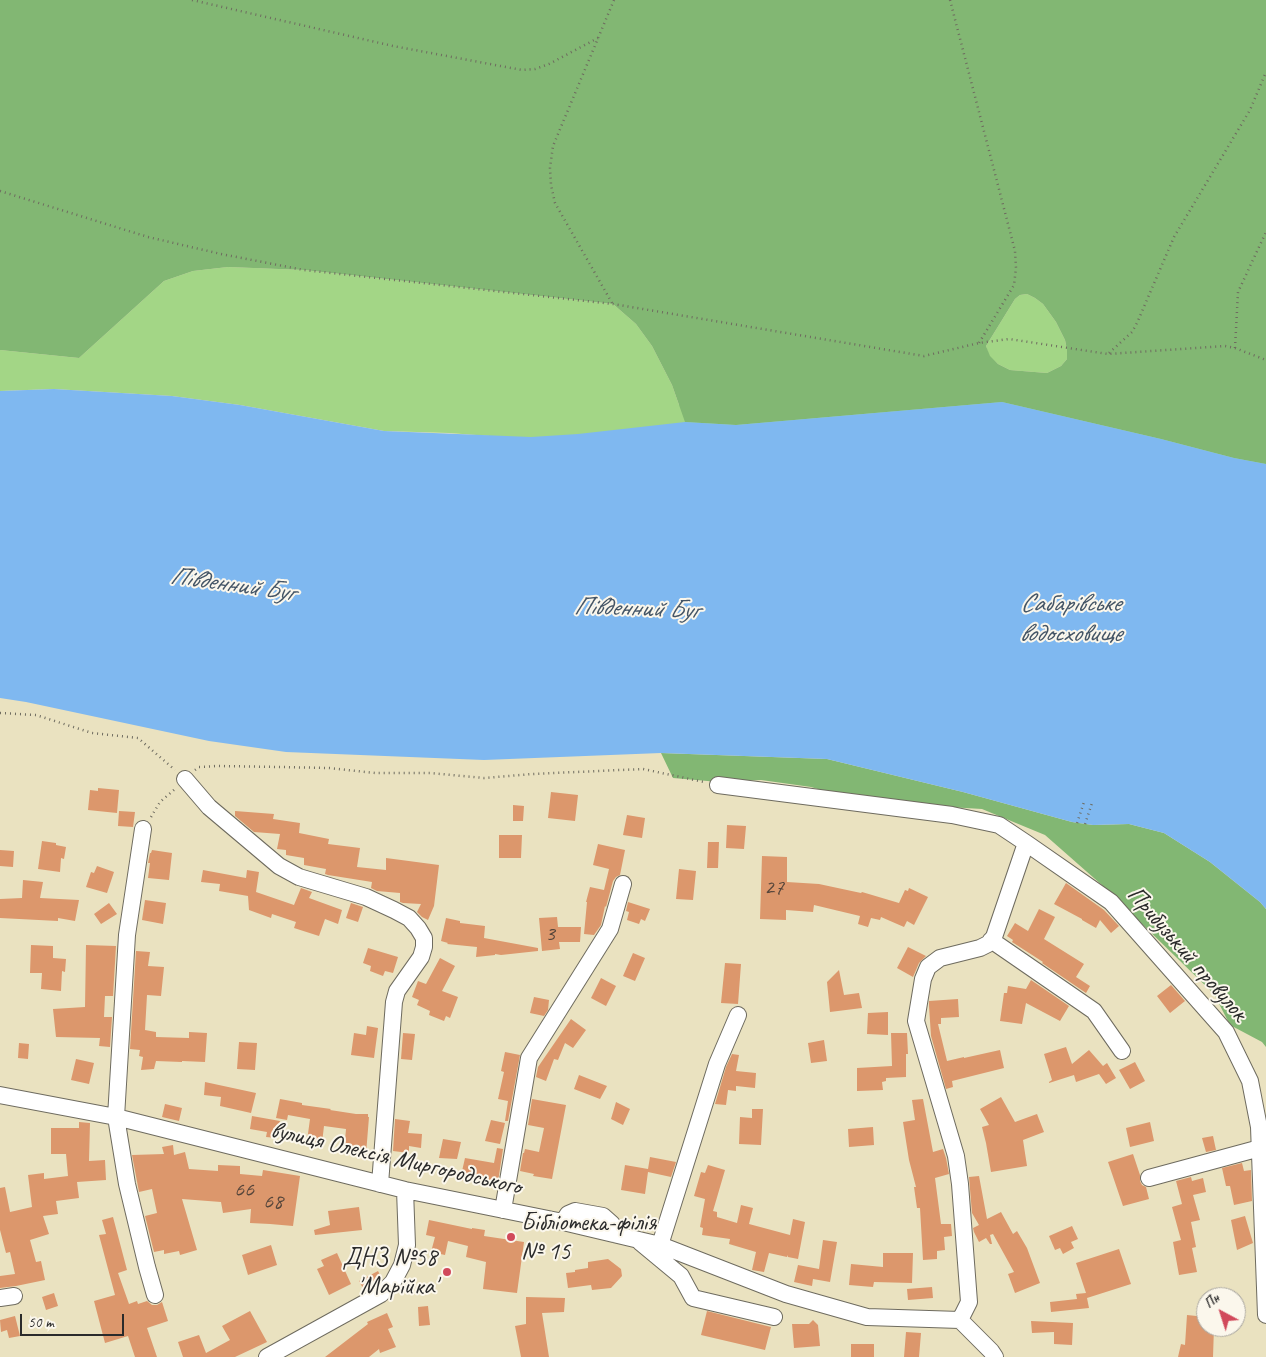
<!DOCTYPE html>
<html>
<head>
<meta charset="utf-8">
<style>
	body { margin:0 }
	#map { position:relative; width:1266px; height:1357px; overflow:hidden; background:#eae2c0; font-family:Caveat,sans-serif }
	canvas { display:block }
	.north { position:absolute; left:1196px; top:1287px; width:50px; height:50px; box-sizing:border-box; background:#fbf7ec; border:1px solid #a8a59f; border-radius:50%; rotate:320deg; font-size:14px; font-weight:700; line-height:20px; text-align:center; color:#2b2b2b }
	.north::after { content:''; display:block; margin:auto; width:18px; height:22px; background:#d1495b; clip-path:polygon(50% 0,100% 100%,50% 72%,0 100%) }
	.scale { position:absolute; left:20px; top:1314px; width:104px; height:22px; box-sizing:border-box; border:2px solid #2b2b2b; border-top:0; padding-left:6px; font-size:15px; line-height:18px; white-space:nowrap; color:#2b2b2b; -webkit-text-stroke:4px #fbf7ec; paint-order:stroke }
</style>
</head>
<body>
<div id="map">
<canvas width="1266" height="1357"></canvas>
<div class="north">Пн</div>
<div class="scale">50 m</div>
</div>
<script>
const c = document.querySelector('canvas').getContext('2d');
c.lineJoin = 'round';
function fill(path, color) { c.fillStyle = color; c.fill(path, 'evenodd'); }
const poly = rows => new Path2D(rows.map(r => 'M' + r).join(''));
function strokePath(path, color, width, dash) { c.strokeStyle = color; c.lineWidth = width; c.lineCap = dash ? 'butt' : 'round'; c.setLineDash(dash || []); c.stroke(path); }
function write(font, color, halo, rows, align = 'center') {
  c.font = font + ' Caveat,sans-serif'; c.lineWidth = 4; c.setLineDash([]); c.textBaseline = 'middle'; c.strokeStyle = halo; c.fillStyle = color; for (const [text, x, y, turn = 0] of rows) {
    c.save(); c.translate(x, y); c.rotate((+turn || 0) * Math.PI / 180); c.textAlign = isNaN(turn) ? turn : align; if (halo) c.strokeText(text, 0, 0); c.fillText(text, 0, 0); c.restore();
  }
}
fill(poly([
	[228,267,304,270,613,304,636,324,652,346,672,385,679,405,1000,378,1266,457,1266,467,773,457,449,433,384,431,240,405,172,396,54,389,0,391,0,350,79,358,164,281,193,271],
	[1027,294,1035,298,1043,304,1056,322,1065,340,1067,350,1067,359,1061,366,1047,373,1010,370,998,364,989,356,986,346,1015,299,1020,295]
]), '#a3d686');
fill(poly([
	[0,0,1266,0,1266,464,1234,458,1161,439,1002,402,736,425,685,422,672,385,652,346,636,324,613,304,304,270,228,267,193,271,164,281,79,358,0,350],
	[1027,294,1035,298,1043,304,1056,322,1065,340,1067,350,1067,359,1061,366,1047,373,1010,370,998,364,990,356,986,346,1015,299,1020,295],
	[661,753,827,759,963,792,1072,822,1093,825,1129,824,1164,833,1210,862,1260,902,1266,909,1266,1047,1262,1042,1230,1025,1214,994,1103,886,1045,835,982,809,898,804,835,794,811,787,761,780,719,782,673,778]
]), '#82b773');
fill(poly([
	[54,389,172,396,240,405,384,431,531,437,578,434,685,422,736,425,1002,402,1161,439,1234,458,1266,464,1266,909,1260,902,1210,862,1164,833,1129,824,1093,825,1072,822,963,792,827,759,661,753,484,760,286,752,209,741,26,702,0,698,0,391]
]), '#7fb8f0');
fill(poly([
	[98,788,119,790,117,813,88,810,90,790,98,791],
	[551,792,578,795,575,821,548,818],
	[513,805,524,806,523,821,513,821],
	[119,811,135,812,133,827,118,826],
	[235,811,274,814,273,819,300,823,299,833,329,839,328,844,360,848,357,867,386,870,386,858,439,865,434,906,428,920,422,917,417,912,421,904,403,903,400,902,400,893,377,891,371,888,372,882,328,875,325,874,326,869,304,865,304,858,286,855,286,850,277,849,280,834,254,832,235,816],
	[627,815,645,818,642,838,623,835],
	[727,825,746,826,744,849,726,848],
	[499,835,522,835,521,858,499,858],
	[42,841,56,843,56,845,66,847,64,859,61,858,60,872,38,869],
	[708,842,719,842,718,868,707,868],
	[598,844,625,850,620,875,616,877,613,881,606,907,605,906,601,925,594,935,584,934,587,902,586,902,590,887,604,890,609,869,593,865],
	[0,850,14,851,13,867,0,866],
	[152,850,172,853,169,880,148,878,150,863,148,863,150,853,151,853],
	[762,856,787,857,787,882,819,884,861,893,862,892,899,903,905,890,908,891,909,888,928,897,914,925,907,921,904,927,881,917,880,920,871,918,868,927,858,924,860,916,814,905,813,912,786,910,786,920,760,919],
	[97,866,114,872,107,893,86,887,91,872,94,873],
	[679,869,696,871,693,900,676,899],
	[203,870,246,878,247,870,259,872,256,892,294,905,301,888,312,892,309,898,342,910,338,924,325,919,319,936,294,928,296,922,272,914,271,918,249,910,248,896,219,891,220,884,201,882],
	[23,880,43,882,40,898,79,900,75,921,58,918,58,921,0,918,0,899,22,898],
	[1066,883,1104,910,1119,926,1111,933,1100,920,1096,928,1082,920,1082,919,1054,904],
	[145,900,166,903,163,924,142,920],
	[628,902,650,909,645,921,641,919,639,924,627,920,629,912,626,911],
	[109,903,117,914,101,924,94,914],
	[351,903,363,907,358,922,346,918],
	[1039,909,1055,917,1044,939,1084,964,1076,977,1090,986,1086,993,1042,963,1043,962,1012,942,1013,940,1007,936,1015,923,1028,931],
	[557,917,558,927,581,927,580,942,559,942,560,949,542,951,539,918],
	[446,918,460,921,460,923,485,926,484,938,538,948,538,951,501,955,495,954,495,955,476,957,477,947,447,944,448,943,441,941],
	[31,945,53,946,53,958,66,959,65,972,62,971,61,991,41,989,42,973,30,973],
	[86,945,116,946,113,996,105,996,104,1017,112,1017,110,1047,99,1046,100,1038,56,1037,53,1009,85,1007],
	[908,947,926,956,919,963,913,977,897,968],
	[368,948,398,957,393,973,385,971,383,976,370,971,371,966,363,963],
	[136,951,150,952,148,966,164,967,161,996,147,995,145,1030,156,1032,156,1037,189,1038,189,1032,207,1033,205,1062,182,1061,182,1062,156,1061,154,1069,141,1070,143,1057,139,1056,140,1050,130,1049],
	[633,953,645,958,635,981,623,976],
	[440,958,455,966,442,991,458,997,450,1018,446,1016,444,1021,429,1015,430,1011,417,1005,419,1000,412,997,418,981,426,984],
	[725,963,741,964,738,1004,721,1003],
	[839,970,844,995,859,993,862,1008,830,1012,827,982],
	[601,978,616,986,606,1006,591,998],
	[1031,980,1069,1006,1060,1021,1026,1003,1022,1024,1000,1021,1004,993,1007,993,1008,986,1026,989],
	[1171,985,1185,1001,1170,1013,1157,996],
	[534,997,549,1000,548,1010,544,1016,530,1013],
	[958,999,959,1017,941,1018,941,1024,938,1024,947,1061,964,1057,964,1058,1000,1050,1004,1068,952,1081,953,1087,946,1089,931,1036,929,1006,929,1001],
	[888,1012,888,1035,867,1034,868,1013],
	[571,1019,586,1030,573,1048,565,1043,558,1060,554,1059,546,1081,536,1077,538,1067],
	[367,1026,378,1028,374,1058,351,1055,354,1033,366,1035],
	[403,1033,415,1034,412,1060,401,1059],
	[891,1033,907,1033,908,1054,906,1054,906,1077,886,1078,886,1081,882,1082,883,1090,857,1091,857,1068,892,1066],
	[824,1040,827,1061,811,1063,808,1043],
	[239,1042,257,1043,255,1070,237,1069],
	[19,1043,29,1044,28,1059,18,1058],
	[1066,1047,1072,1064,1089,1050,1103,1066,1107,1063,1116,1078,1106,1084,1099,1074,1076,1082,1074,1075,1049,1083,1049,1082,1052,1080,1044,1054],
	[505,1052,520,1055,508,1121,505,1121,508,1101,498,1099,504,1072,501,1071],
	[732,1054,739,1055,736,1071,756,1073,755,1088,736,1086,736,1091,728,1090,726,1105,715,1104,726,1067],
	[76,1059,94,1063,89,1084,71,1080],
	[1135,1062,1145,1081,1130,1089,1119,1070],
	[579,1075,607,1086,600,1099,574,1089],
	[205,1082,256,1093,251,1113,220,1106,221,1097,204,1095],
	[1001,1097,1015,1122,1037,1114,1044,1132,1023,1140,1027,1166,991,1172,986,1143,982,1127,989,1125,980,1109],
	[280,1099,302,1103,302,1105,331,1109,330,1110,356,1114,368,1114,368,1117,369,1117,366,1154,344,1152,346,1129,324,1126,322,1143,307,1141,310,1119,288,1115,287,1120,276,1118],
	[532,1099,566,1105,552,1179,533,1176,534,1174,520,1171,523,1153,524,1153,525,1149,539,1152,544,1128,528,1125],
	[923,1099,933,1152,943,1149,946,1158,949,1174,935,1178,941,1224,951,1224,952,1236,944,1237,945,1250,937,1251,937,1259,923,1260,920,1208,917,1208,914,1187,916,1187,909,1160,903,1122,915,1120,912,1100],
	[616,1102,630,1109,623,1125,611,1119],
	[165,1104,182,1108,179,1121,162,1117],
	[752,1109,763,1109,761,1145,739,1144,740,1117,752,1118],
	[252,1116,280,1121,277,1138,266,1137,267,1132,250,1129],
	[395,1119,410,1121,408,1133,422,1134,421,1148,409,1146,409,1153,393,1151],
	[491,1120,505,1123,500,1144,485,1141],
	[79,1122,90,1123,89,1161,105,1160,106,1180,77,1182,79,1198,56,1201,58,1214,43,1216,49,1234,30,1240,36,1262,41,1261,45,1280,16,1286,0,1288,0,1276,15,1274,10,1252,6,1253,0,1230,0,1188,5,1187,10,1212,32,1207,28,1175,44,1173,44,1179,68,1176,66,1154,51,1154,51,1128,79,1128],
	[1150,1122,1154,1141,1130,1147,1126,1128],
	[873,1127,874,1145,849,1147,848,1129],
	[1213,1136,1216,1150,1206,1152,1202,1138],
	[443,1139,461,1142,457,1159,439,1158],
	[173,1145,174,1155,185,1152,189,1169,218,1171,218,1165,240,1166,240,1174,262,1176,263,1170,300,1176,293,1226,270,1224,250,1223,251,1209,223,1213,221,1202,182,1199,197,1250,180,1255,179,1251,164,1254,164,1250,154,1252,145,1216,157,1213,152,1189,139,1192,132,1155,164,1154,162,1147],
	[497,1148,503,1149,498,1182,476,1178,475,1182,460,1180,465,1158,494,1163],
	[1133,1154,1140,1175,1140,1181,1142,1185,1146,1187,1149,1199,1123,1206,1108,1162],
	[650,1157,676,1162,671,1177,648,1172,645,1194,621,1190,625,1165,648,1169],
	[1242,1163,1244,1171,1251,1170,1252,1201,1234,1205,1230,1186,1226,1186,1222,1168],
	[708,1165,725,1170,713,1211,717,1212,717,1217,737,1223,741,1205,753,1208,749,1224,790,1235,793,1219,805,1222,798,1259,788,1257,788,1255,787,1257,769,1253,764,1272,752,1270,756,1252,729,1244,730,1239,702,1235,703,1228,700,1227,705,1199,694,1196,701,1172,705,1173],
	[979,1176,987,1219,1001,1212,1013,1234,1017,1231,1027,1248,1040,1283,1015,1293,1008,1274,1014,1272,993,1234,990,1235,992,1244,990,1244,986,1238,979,1242,974,1232,973,1228,979,1225,972,1213,969,1177],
	[1191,1177,1192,1181,1203,1178,1206,1192,1193,1195,1200,1220,1191,1222,1196,1247,1192,1248,1197,1272,1179,1275,1173,1242,1181,1240,1172,1207,1182,1204,1176,1181],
	[359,1207,362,1230,315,1235,314,1230,330,1225,328,1211],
	[1245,1216,1253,1243,1237,1250,1231,1220],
	[113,1217,127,1270,118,1273,129,1304,137,1301,138,1304,147,1301,152,1305,157,1305,162,1302,168,1321,147,1328,157,1357,135,1357,128,1336,105,1343,94,1301,115,1295,99,1235,106,1234,102,1220],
	[429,1220,472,1229,472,1228,485,1230,484,1236,524,1242,517,1293,483,1289,486,1262,466,1257,468,1246,448,1241,445,1255,431,1252,435,1237,426,1235],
	[1072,1226,1078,1239,1071,1242,1074,1248,1063,1254,1060,1248,1055,1250,1049,1236],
	[823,1240,837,1242,830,1282,813,1279,812,1286,794,1282,798,1265,819,1269],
	[271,1245,277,1265,248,1275,242,1255],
	[1119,1249,1131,1284,1087,1298,1089,1308,1051,1312,1050,1302,1077,1299,1076,1294,1086,1293,1076,1263],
	[337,1253,351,1284,329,1295,317,1269,324,1266,321,1260],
	[883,1253,913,1253,912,1283,874,1282,873,1287,849,1285,851,1264,883,1267],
	[608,1259,621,1269,622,1276,611,1288,592,1290,591,1285,568,1288,566,1273,575,1272,575,1270,588,1268,588,1262],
	[378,1271,382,1279,375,1286,365,1292,359,1281],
	[932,1287,933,1298,908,1300,907,1289],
	[54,1293,58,1306,46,1310,42,1297],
	[526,1297,565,1298,564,1312,542,1313,549,1357,521,1357,515,1326,526,1324],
	[428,1306,430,1325,419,1326,418,1307],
	[250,1311,267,1342,235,1357,183,1357,178,1342,199,1335,206,1353,230,1340,222,1326],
	[707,1311,771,1327,765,1350,701,1335],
	[387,1313,393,1327,388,1329,396,1347,380,1353,379,1349,369,1357,325,1357,368,1324,367,1322],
	[1187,1315,1206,1317,1206,1327,1214,1327,1213,1357,1178,1357,1181,1344,1185,1345],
	[15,1316,20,1336,9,1338,7,1330,1,1332,0,1320],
	[813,1320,818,1325,820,1346,794,1348,792,1324,809,1324],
	[1031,1321,1073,1323,1072,1345,1054,1344,1054,1332,1032,1333],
	[906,1332,921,1333,919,1357,904,1357],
	[851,1344,874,1344,874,1357,851,1357]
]), '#dc976c');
const minor = poly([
	[185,779,209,807,279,866,299,877,366,897,394,910,409,918,418,928,424,938,424,947,421,957,397,991,394,1002,380,1184],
	[718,785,952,815,999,825,1026,843,1111,902,1226,1032,1250,1081,1259,1127,1266,1315],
	[143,829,127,935,116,1117,127,1184,147,1267,155,1295],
	[991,940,1094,1011,1122,1051],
	[0,1095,116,1117,405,1190,563,1222,660,1245,786,1294,867,1317,960,1320,991,1351,995,1357],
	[1149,1178,1260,1148],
	[503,1210,529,1058,610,929,623,884],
	[563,1222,568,1214,575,1211,603,1216,612,1224,614,1234],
	[640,1242,681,1276,693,1298,774,1317],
	[660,1245,717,1064,738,1015],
	[0,1298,14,1296],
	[960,1320,969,1302,960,1184,956,1156,916,1021,923,979,928,967,940,958,980,948,988,944,994,937,1026,843],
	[267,1357,381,1294,393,1282,402,1265,407,1245,405,1190]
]);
strokePath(minor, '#6e6b5f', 18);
strokePath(poly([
	[192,0,393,46,522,70,535,69,549,64,598,38],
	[950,0,1015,251,1016,268,1014,285,979,343],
	[0,191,148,237,221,254,304,270,613,304,924,356,979,343,1009,339,1108,354,1225,346,1235,348,1266,360],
	[612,303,555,203,551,185,550,168,553,146,614,0],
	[1235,348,1238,292,1266,232],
	[1109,353,1132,332,1137,323,1174,237,1250,110,1266,72],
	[0,713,36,715,92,733,138,738,175,770],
	[195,770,199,767,217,766,279,767,329,768,375,773,430,773,484,778,532,774,643,769,704,782],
	[151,817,160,802,175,789],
	[1077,823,1084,802],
	[1085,824,1092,803]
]), '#6e6b5f', 2.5, [1, 4]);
strokePath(minor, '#fff', 16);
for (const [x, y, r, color] of [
	[511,1237,5,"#d1495b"],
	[447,1272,5,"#d1495b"]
]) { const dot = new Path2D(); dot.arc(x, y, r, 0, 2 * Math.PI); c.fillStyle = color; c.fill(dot); strokePath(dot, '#fbf7ec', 2); }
write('22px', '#57463b', null, [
	["27",774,888],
	["3",550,934],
	["66",244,1190],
	["68",273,1202]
]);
write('25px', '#2b2b2b', '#fbf7ec', [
	["Прибузький провулок",1187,954,49],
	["вулиця Олексія Миргородського",396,1159,13]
]);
write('25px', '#2b2b2b', '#fbf7ec', [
	["Бібліотека-філія",521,1223],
	["№ 15",521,1252],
	["ДНЗ №58",437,1258,"right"],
	["'Марійка'",437,1287,"right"]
], 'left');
write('italic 26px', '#456', '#fbf7ec', [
	["Південний Буг",232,585,8],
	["Сабарівське",1070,604],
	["водосховище",1070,634],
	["Південний Буг",636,609,2]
]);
</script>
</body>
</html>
